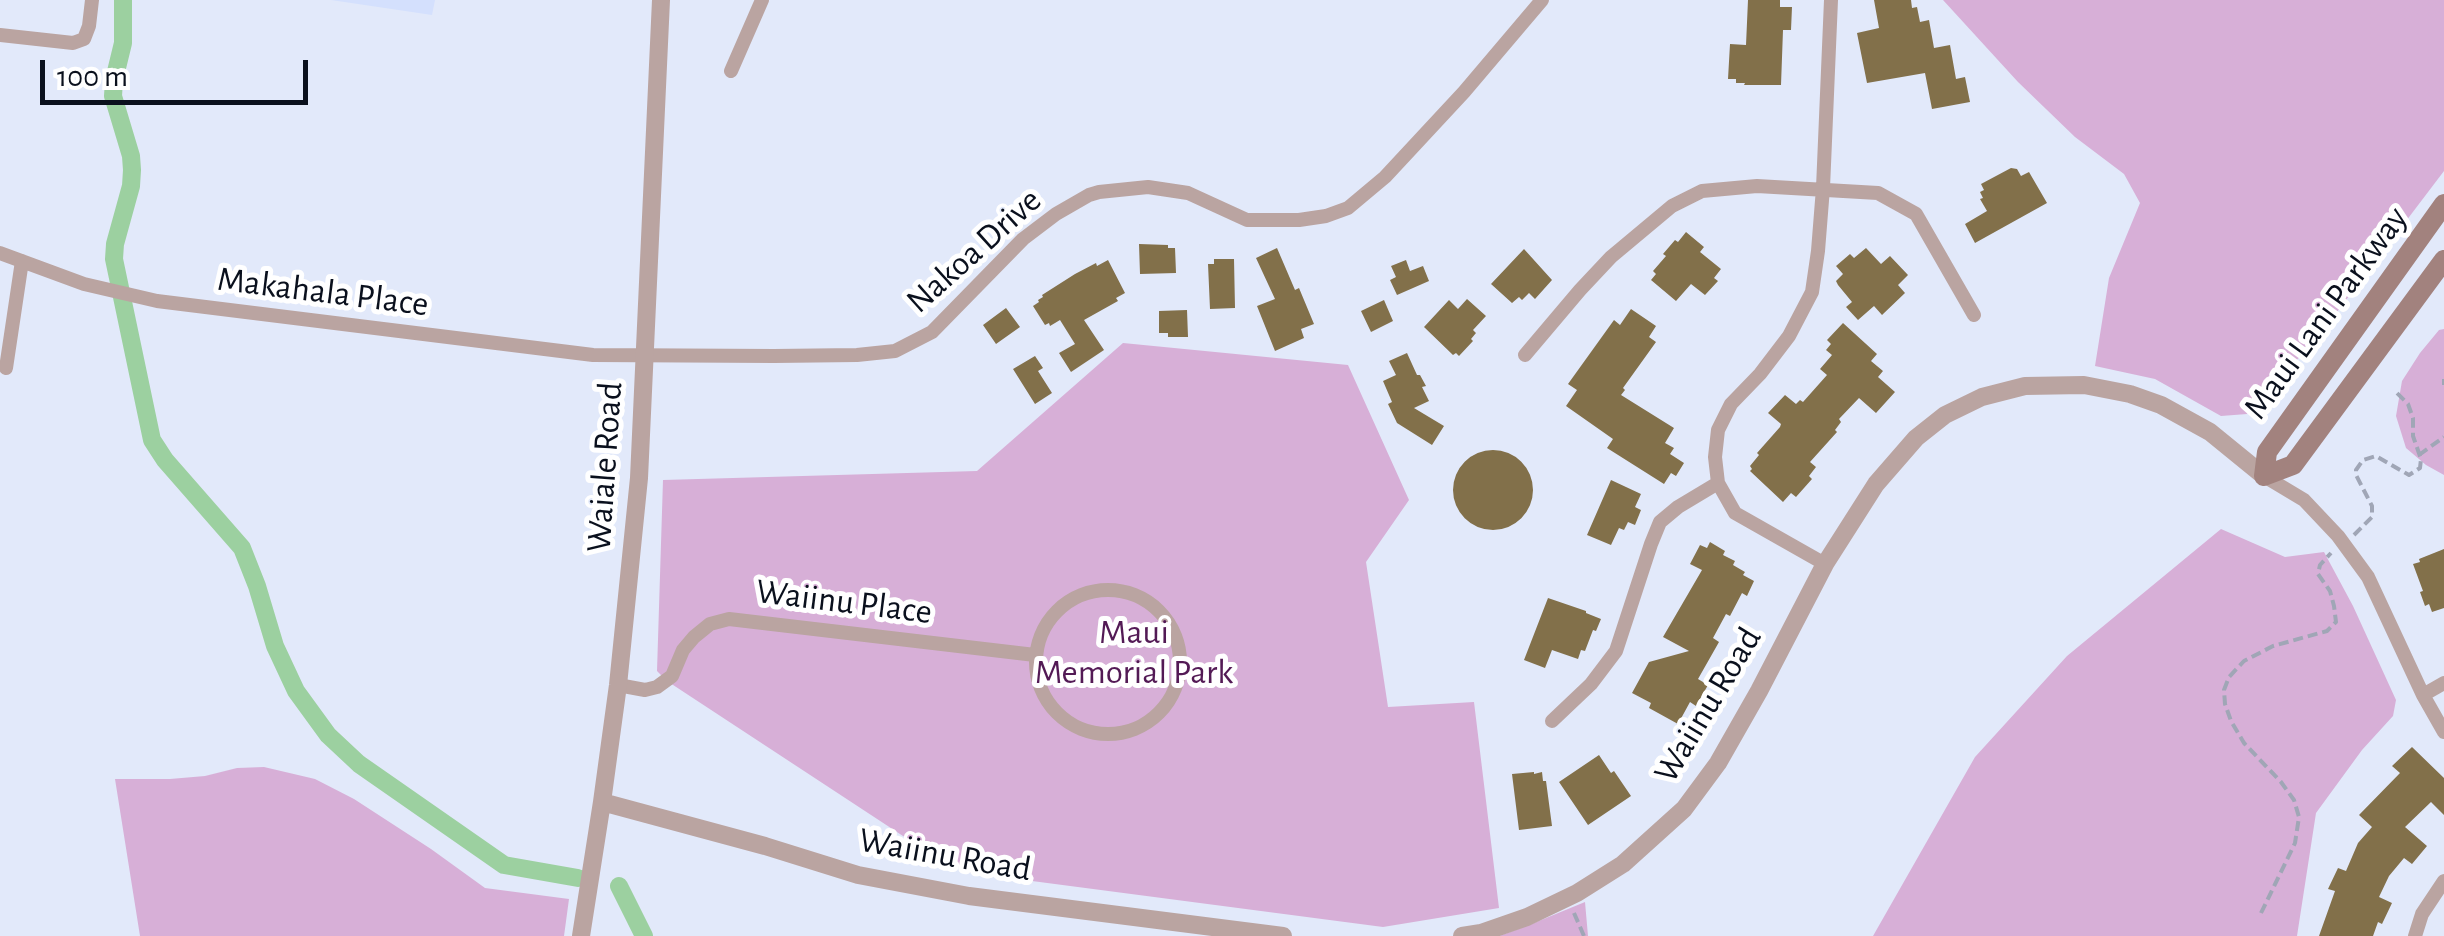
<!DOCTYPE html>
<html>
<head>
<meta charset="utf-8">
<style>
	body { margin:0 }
	#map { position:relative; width:2444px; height:936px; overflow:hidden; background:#e2e9fa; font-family:"Alegreya Sans",sans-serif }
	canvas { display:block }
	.scale { position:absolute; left:40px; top:60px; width:268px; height:45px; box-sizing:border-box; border:5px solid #0a101d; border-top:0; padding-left:12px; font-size:30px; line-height:35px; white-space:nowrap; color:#0a101d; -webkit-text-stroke:8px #fff; paint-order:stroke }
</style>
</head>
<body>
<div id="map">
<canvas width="2444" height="936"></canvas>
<div class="scale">100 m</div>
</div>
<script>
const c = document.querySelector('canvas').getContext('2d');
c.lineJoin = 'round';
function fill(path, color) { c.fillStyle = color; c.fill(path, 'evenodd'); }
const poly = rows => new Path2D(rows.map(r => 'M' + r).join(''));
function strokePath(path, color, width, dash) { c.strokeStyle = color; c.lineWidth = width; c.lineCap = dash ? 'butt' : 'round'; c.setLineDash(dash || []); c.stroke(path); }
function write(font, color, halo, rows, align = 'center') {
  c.font = font + ' "Alegreya Sans",sans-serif'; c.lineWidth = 10; c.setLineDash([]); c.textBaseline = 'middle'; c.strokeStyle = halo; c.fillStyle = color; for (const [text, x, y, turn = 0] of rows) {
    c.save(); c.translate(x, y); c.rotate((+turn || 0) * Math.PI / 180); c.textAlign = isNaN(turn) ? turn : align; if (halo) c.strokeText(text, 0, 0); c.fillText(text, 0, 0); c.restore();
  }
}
fill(poly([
	[331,0,435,0,432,15]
]), '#d4e0fd');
fill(poly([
	[1943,0,2444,0,2444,171,2318,337,2247,414,2221,416,2155,379,2095,366,2109,278,2140,203,2124,174,2075,137,2018,82],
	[2444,329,2444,475,2426,465,2406,448,2396,416,2402,381,2420,353,2439,330],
	[1123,343,1348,365,1409,500,1366,562,1388,707,1474,702,1499,908,1383,927,971,873,935,857,667,681,657,671,663,480,977,471],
	[2221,529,2285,557,2324,552,2353,606,2396,700,2393,716,2362,750,2316,813,2297,936,1873,936,1975,757,2067,656],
	[264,767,315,779,354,799,431,849,485,888,569,899,564,936,140,936,115,779,170,779,205,776,237,768],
	[1585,902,1588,936,1499,936,1529,925]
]), '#d7afd7');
strokePath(poly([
	[123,0,123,43,114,80,113,96,131,156,132,170,131,186,115,244,114,259,152,440,165,460,242,548,257,586,275,646,296,691,328,735,359,764,504,865,578,878],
	[619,886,644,936]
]), '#9cd0a0', 18);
fill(poly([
	[1748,0,1780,0,1780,7,1792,7,1791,30,1783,30,1781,85,1744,85,1745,83,1736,83,1736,79,1728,79,1730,44,1746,45],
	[1874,0,1911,0,1912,8,1917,7,1920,22,1929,20,1934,48,1950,45,1956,79,1965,77,1970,102,1932,109,1925,73,1867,83,1857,33,1879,28],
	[2011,168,2017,169,2021,176,2029,172,2047,203,1975,243,1965,224,1987,211,1980,199,1983,198,1980,192,1984,190,1981,184],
	[1686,232,1704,247,1700,252,1721,269,1714,278,1718,281,1705,295,1691,284,1676,301,1651,280,1656,274,1653,271,1666,256,1663,254,1675,240,1678,242],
	[1139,244,1168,245,1168,248,1175,248,1176,273,1140,274],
	[1277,248,1295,290,1299,288,1314,324,1301,329,1304,338,1275,351,1257,306,1275,299,1256,258],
	[1866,248,1881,264,1890,256,1908,275,1898,285,1905,293,1882,315,1874,306,1858,320,1846,307,1852,302,1838,285,1836,281,1843,274,1836,266,1850,254,1854,258],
	[1524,249,1552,280,1535,299,1529,293,1522,300,1519,297,1512,303,1491,284],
	[1214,259,1234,259,1235,308,1210,309,1208,264,1214,264],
	[1108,260,1125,293,1116,298,1118,301,1084,320,1104,350,1071,372,1059,353,1075,344,1060,320,1050,326,1049,323,1045,325,1033,306,1039,302,1038,300,1043,297,1042,295,1075,274,1096,263,1097,266],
	[1406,260,1410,271,1423,266,1429,281,1397,295,1390,280,1396,277,1391,266],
	[1467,299,1486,316,1473,330,1476,333,1471,339,1473,341,1459,356,1456,353,1453,355,1424,327,1449,300,1458,309],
	[1384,300,1393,321,1371,332,1361,311],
	[1006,308,1020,327,996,344,983,325],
	[1631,309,1656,326,1649,337,1656,342,1623,388,1625,390,1621,395,1674,428,1665,443,1674,448,1670,454,1684,463,1676,476,1671,473,1664,484,1607,448,1613,439,1566,406,1577,390,1568,384,1614,320,1620,325],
	[1187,310,1188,337,1168,337,1168,333,1159,333,1159,311],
	[1843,323,1877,354,1871,361,1883,371,1878,377,1895,392,1876,413,1859,398,1839,419,1841,422,1835,430,1837,432,1810,462,1816,467,1809,476,1812,479,1796,497,1791,493,1783,502,1750,471,1752,469,1750,466,1759,455,1757,453,1780,427,1781,424,1768,413,1785,395,1796,404,1800,400,1803,402,1827,375,1820,369,1832,355,1826,350,1831,344,1827,340],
	[1407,353,1417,375,1420,375,1426,386,1422,387,1429,401,1414,408,1444,426,1432,445,1397,423,1388,404,1392,402,1383,381,1396,375,1389,361],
	[1035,356,1043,368,1038,371,1052,393,1035,404,1013,369],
	'1453 490a40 40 0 1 1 80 0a40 40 0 1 1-80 0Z',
	[1611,480,1641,494,1635,507,1641,510,1635,525,1628,522,1624,530,1619,528,1611,545,1587,535],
	[1710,542,1725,551,1723,555,1735,561,1733,565,1745,572,1743,575,1754,581,1747,596,1742,593,1730,616,1726,614,1713,638,1719,642,1698,679,1708,685,1696,706,1690,702,1678,724,1649,708,1651,703,1632,693,1649,662,1689,651,1663,637,1702,570,1690,564,1700,545,1707,548],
	[2444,549,2444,608,2432,612,2429,604,2425,606,2420,592,2423,591,2413,564,2420,562,2419,559],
	[1548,598,1586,611,1586,613,1601,619,1596,631,1593,630,1585,651,1581,650,1578,659,1552,650,1545,668,1524,660],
	[2412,747,2444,778,2444,815,2431,802,2405,827,2427,846,2412,864,2404,858,2389,876,2379,897,2392,903,2382,924,2378,922,2373,936,2319,936,2335,891,2328,889,2338,868,2346,871,2358,843,2372,827,2359,815,2400,773,2392,766],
	[1599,755,1611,773,1614,771,1631,796,1588,825,1559,782],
	[1534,772,1534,774,1542,772,1543,781,1546,781,1552,826,1519,830,1512,774]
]), '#82704a');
strokePath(poly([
	[2444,379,2444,385],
	[2419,455,2444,437],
	[2354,535,2372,517,2372,506,2356,475,2356,470,2363,460,2376,456,2409,475,2420,468,2421,459,2413,436,2413,418,2408,404,2396,392],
	[1574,913,1584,936],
	[2261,913,2295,843,2299,817,2294,800,2281,782,2244,743,2231,721,2225,704,2224,690,2229,677,2244,661,2273,646,2327,631,2336,622,2334,606,2330,591,2318,574,2320,565,2331,553]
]), '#a0a6b6', 4, [10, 5]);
strokePath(poly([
	[0,35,73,43,84,39,89,26,92,0],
	[731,71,762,0],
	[0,253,84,284,157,301,593,355,774,356,857,355,895,351,932,332,1023,239,1056,214,1089,195,1099,192,1148,187,1188,193,1247,220,1299,220,1326,216,1348,208,1385,177,1464,92,1542,0],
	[1525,355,1580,290,1611,257,1672,206,1702,191,1757,186,1878,193,1916,214,1974,315],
	[6,368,22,261],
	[2264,476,2304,500,2338,536,2368,577,2423,695,2444,732],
	[1825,564,1735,513,1718,483,1715,457,1718,430,1731,404,1760,374,1789,336,1812,292,1818,251,1823,188,1831,0],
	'1036 662a72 72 0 1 1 144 0a72 72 0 1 1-144 0Z',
	[618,685,645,690,657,687,672,676,683,650,694,637,710,624,729,619,1035,655],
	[2423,695,2444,683],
	[1552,721,1591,684,1616,651,1651,544,1660,522,1678,507,1718,483],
	[2415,936,2422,914,2444,881]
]), '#baa4a1', 14);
strokePath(poly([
	[602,802,765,846,858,875,969,896,1283,936],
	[581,936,602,802,618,685,639,478,661,0],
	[1462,936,1481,933,1527,917,1577,893,1623,864,1684,809,1718,763,1759,691,1825,564,1876,484,1916,438,1945,415,1982,397,2025,386,2084,385,2130,394,2161,405,2210,432,2264,476]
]), '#baa4a1', 18);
strokePath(poly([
	[2444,204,2267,452,2264,476,2293,465,2444,260]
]), '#a2827e', 20);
write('35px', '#0a101d', '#fff', [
	["Nakoa Drive",974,251,-42],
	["Makahala Place",323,292,7],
	["Maui Lani Parkway",2326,313,-54],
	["Waiale Road",605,467,-86],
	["Waiinu Place",844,602,7],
	["Waiinu Road",1708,705,-59],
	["Waiinu Road",945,855,10]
]);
write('35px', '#531a55', '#fff', [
	["Maui",1134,632],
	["Memorial Park",1134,672]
]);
</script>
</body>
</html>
